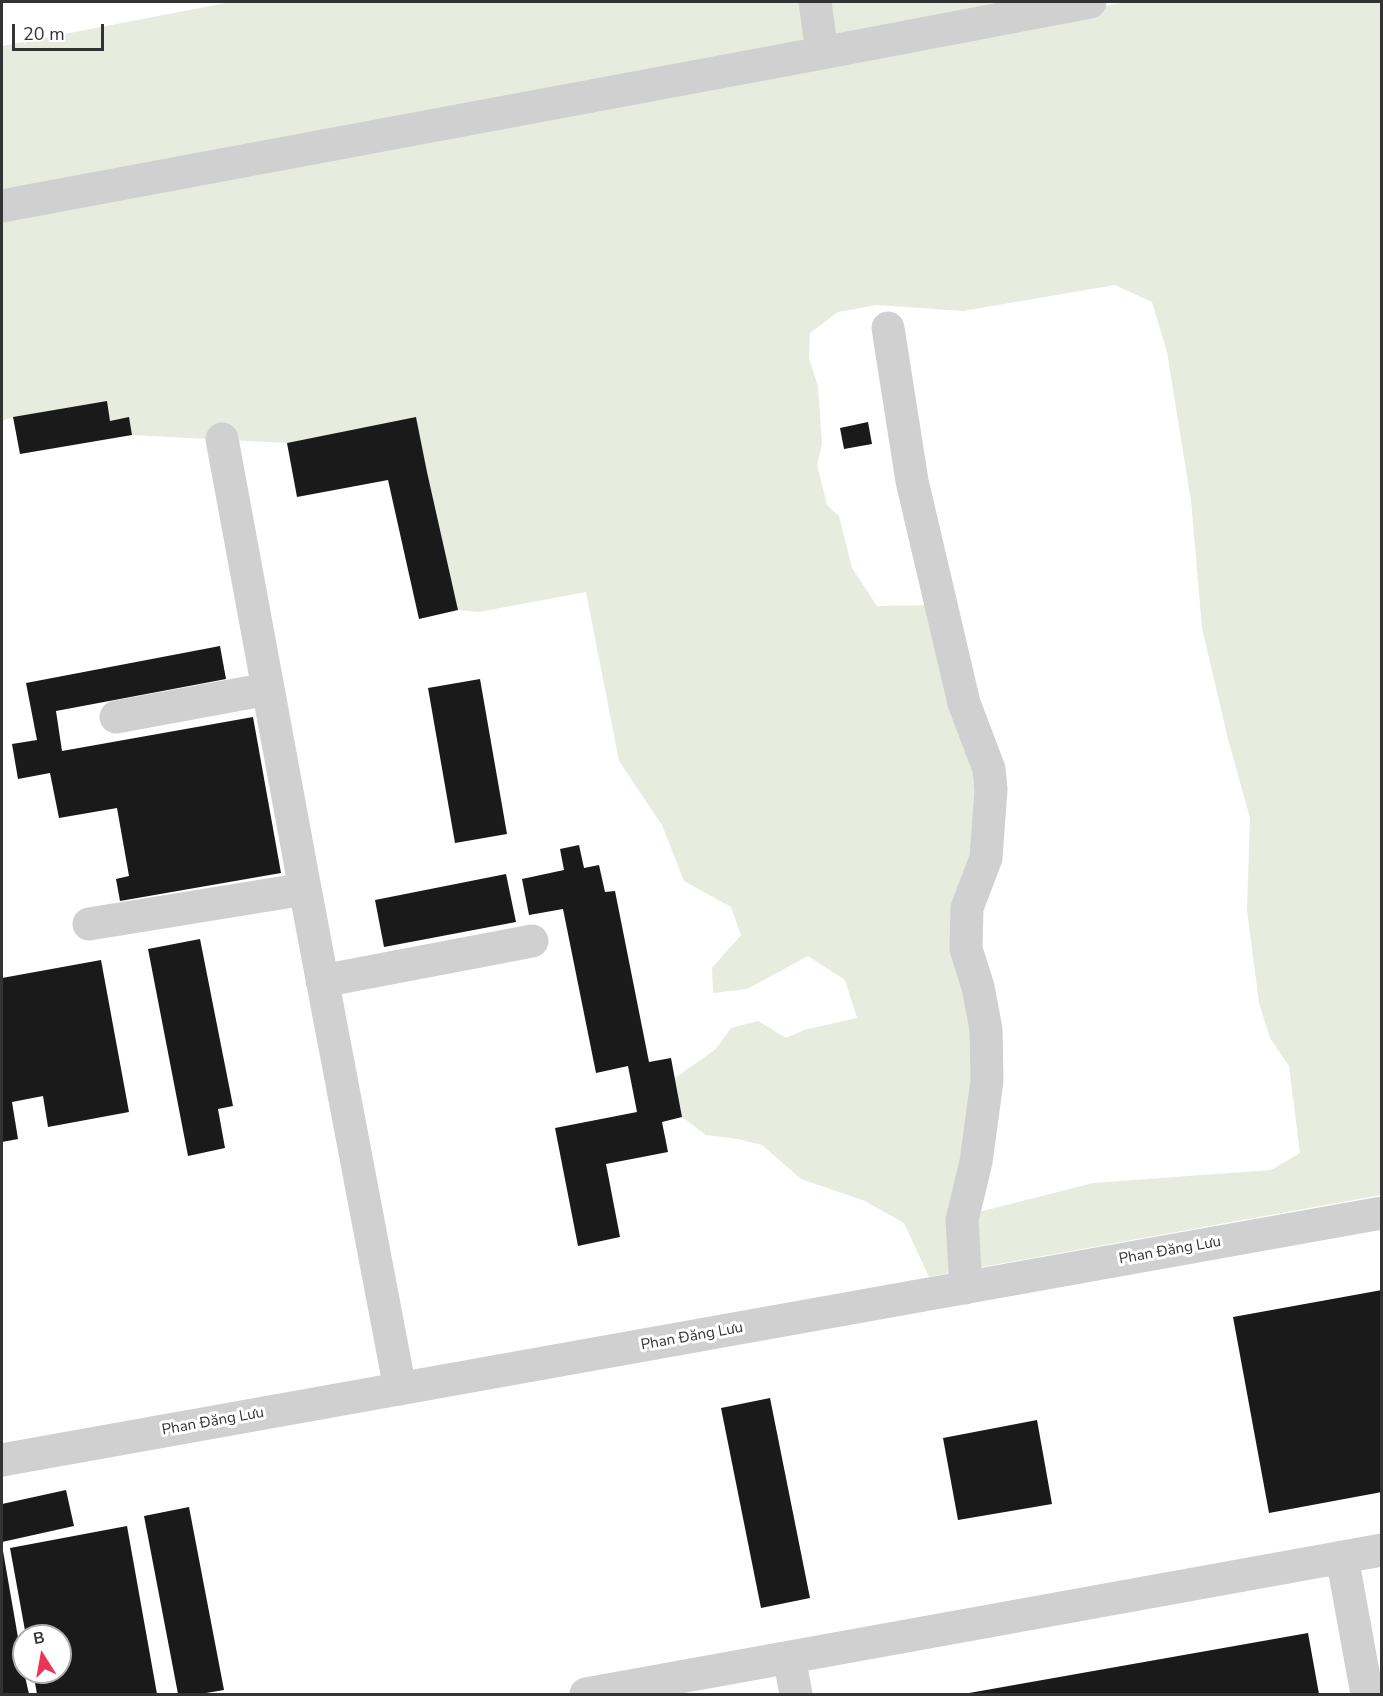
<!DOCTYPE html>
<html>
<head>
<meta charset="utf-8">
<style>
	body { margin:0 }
	#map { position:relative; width:1383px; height:1696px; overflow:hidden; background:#fff; font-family:"Nunito Sans",sans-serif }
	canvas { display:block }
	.frame { position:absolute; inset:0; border:3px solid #333; pointer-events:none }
	.north { position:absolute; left:12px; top:1624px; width:60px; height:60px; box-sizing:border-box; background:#fff; border:2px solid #adadad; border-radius:50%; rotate:349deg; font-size:16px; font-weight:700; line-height:24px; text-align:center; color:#333 }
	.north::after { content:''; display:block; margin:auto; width:21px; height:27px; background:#ea3556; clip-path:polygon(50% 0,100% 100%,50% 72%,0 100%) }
	.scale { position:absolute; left:12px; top:24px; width:92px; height:27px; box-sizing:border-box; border:3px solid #333; border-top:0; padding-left:8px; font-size:18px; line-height:21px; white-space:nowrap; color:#333; -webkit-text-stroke:4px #fff; paint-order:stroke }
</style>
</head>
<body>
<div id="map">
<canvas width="1383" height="1696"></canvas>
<div class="frame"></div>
<div class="north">B</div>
<div class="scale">20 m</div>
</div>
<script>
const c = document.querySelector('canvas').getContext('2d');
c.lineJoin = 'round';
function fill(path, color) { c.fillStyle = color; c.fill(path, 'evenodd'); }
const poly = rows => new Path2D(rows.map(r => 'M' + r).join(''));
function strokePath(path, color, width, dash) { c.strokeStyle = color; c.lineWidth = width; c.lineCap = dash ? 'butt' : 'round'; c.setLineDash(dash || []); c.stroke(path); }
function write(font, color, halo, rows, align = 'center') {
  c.font = font + ' "Nunito Sans",sans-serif'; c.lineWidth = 6; c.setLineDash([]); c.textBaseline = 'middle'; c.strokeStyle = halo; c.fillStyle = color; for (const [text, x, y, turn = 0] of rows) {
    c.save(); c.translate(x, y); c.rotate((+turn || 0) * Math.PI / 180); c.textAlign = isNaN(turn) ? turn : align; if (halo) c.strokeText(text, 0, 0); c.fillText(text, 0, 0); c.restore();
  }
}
fill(poly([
	[231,2,808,2,815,48,2,199,2,46],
	[822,2,1053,2,828,45],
	[1126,2,1381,2,1381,1195,971,1269,971,1214,1093,1183,1271,1170,1300,1153,1289,1066,1270,1038,1259,1003,1247,910,1250,818,1228,739,1202,628,1191,501,1167,352,1152,302,1115,285,963,311,877,305,838,312,810,333,809,358,818,386,822,444,817,465,827,505,839,516,852,568,877,606,934,605,982,769,980,1029,960,1271,929,1277,904,1223,865,1201,801,1179,762,1145,738,1139,706,1135,682,1117,675,1078,716,1049,731,1028,758,1021,786,1038,804,1030,857,1018,845,980,808,956,747,989,713,993,712,968,741,935,731,907,684,881,662,825,619,761,586,592,479,612,458,610,427,472,416,418,287,443,132,435,129,418,110,421,107,402,13,417,2,421,2,213,823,61]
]), '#e7ecde');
fill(poly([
	[107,401,110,421,129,417,132,435,20,454,13,417],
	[416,417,427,472,458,610,419,619,388,480,297,497,287,443],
	[868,422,872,444,844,449,840,428],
	[220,646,226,679,56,711,62,751,253,717,281,873,120,901,116,879,129,876,117,808,59,818,50,773,18,779,12,744,37,740,26,683],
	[480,679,507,834,455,843,428,688],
	[579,845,584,868,599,865,605,892,615,891,649,1062,671,1058,682,1117,662,1122,668,1152,606,1164,620,1237,578,1246,555,1128,637,1112,628,1066,596,1073,563,909,529,915,522,879,564,870,560,849],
	[506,874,516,922,384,947,375,900],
	[200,939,233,1106,218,1109,225,1148,188,1156,148,949],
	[101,960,129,1112,48,1127,43,1096,12,1102,18,1139,2,1142,2,978],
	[1382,1290,1382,1492,1269,1513,1233,1317],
	[770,1398,810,1598,761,1608,721,1408],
	[1037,1420,1052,1504,958,1520,943,1438],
	[66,1490,74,1526,2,1542,2,1504],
	[189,1507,224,1690,200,1694,178,1694,144,1516],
	[127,1526,157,1694,37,1694,33,1672,60,1672,60,1636,26,1636,10,1548],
	[3,1551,24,1672,29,1694,2,1694],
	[1308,1633,1319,1694,969,1694,969,1693]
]), '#1a1a1a');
strokePath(poly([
	[815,2,822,53],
	[2,206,822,53,1090,2],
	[888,328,912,481,964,703,989,769,991,789,986,858,967,908,966,949,978,987,986,1029,987,1081,976,1162,962,1220,966,1288],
	[222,439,305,889,400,1389],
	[116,717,268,689],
	[89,924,305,889],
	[322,981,532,941],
	[2,1460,1382,1213],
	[1342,1557,1367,1694],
	[789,1657,796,1694],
	[586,1694,1382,1550]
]), '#d0d0d0', 33);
write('15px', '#333', '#fff', [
	["Phan Đăng Lưu",1170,1251,-10],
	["Phan Đăng Lưu",692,1337,-10],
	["Phan Đăng Lưu",213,1422,-10]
]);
</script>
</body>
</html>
